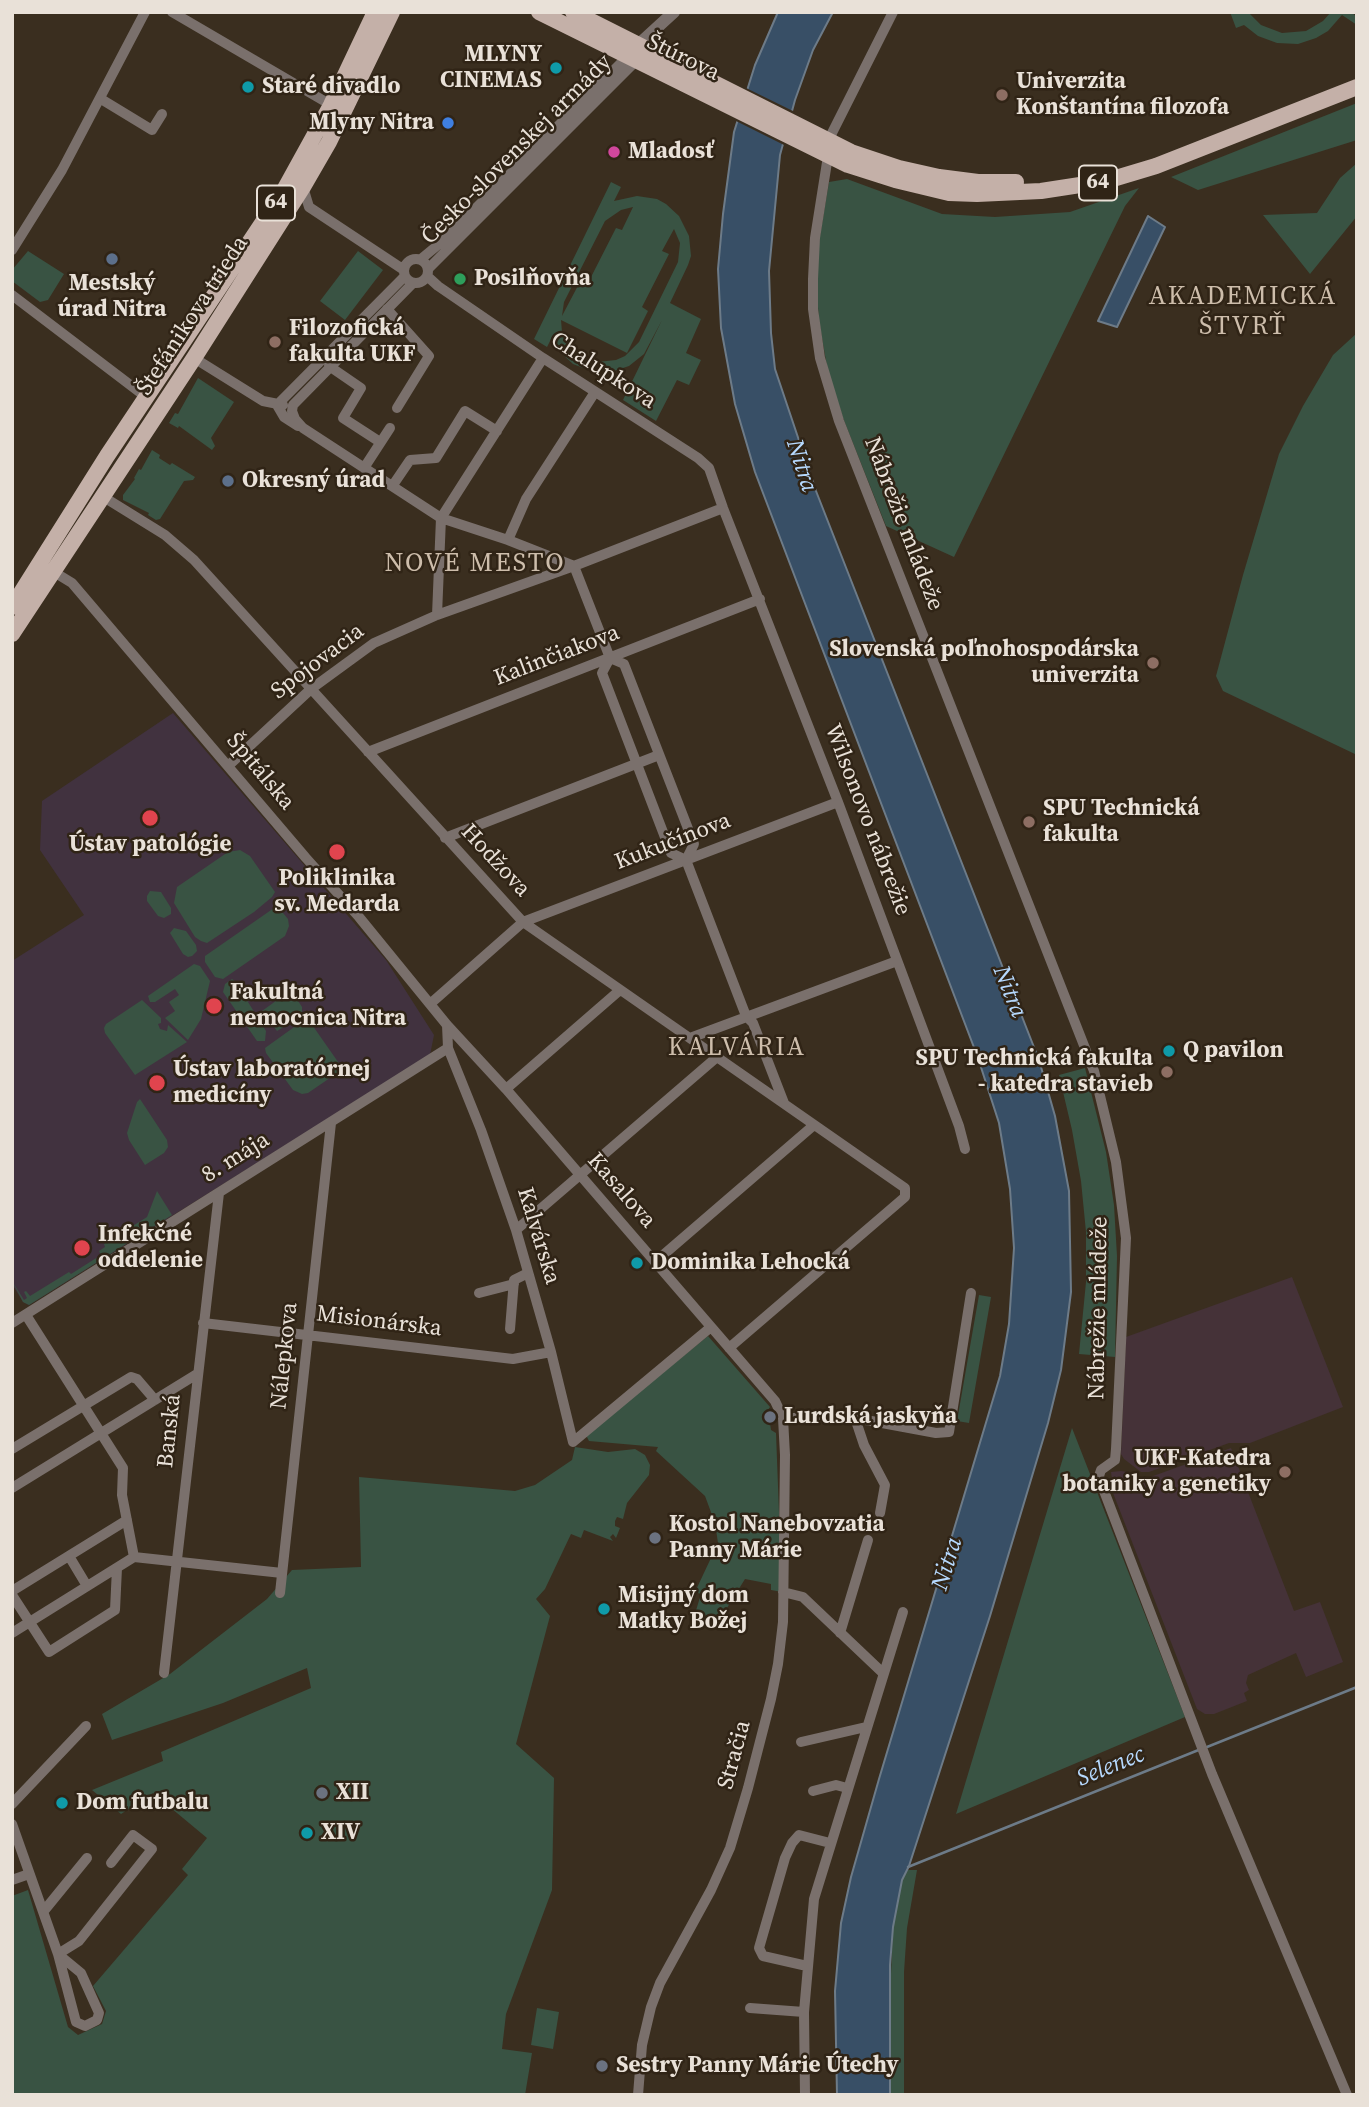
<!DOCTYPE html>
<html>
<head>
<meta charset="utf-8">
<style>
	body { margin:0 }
	#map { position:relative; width:1369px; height:2107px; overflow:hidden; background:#3a2e1f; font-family:"Source Serif 4",serif }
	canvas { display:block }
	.frame { position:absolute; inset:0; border:14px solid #e9e1d8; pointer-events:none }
</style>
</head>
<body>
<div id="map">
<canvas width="1369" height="2107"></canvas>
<div class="frame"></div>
</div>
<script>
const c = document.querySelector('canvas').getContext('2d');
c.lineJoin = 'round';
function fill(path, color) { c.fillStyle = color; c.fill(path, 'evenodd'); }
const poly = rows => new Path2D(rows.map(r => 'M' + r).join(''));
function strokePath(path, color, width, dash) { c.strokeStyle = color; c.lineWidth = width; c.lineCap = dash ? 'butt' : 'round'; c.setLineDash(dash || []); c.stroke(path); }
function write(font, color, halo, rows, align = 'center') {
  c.font = font + ' "Source Serif 4",serif'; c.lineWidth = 5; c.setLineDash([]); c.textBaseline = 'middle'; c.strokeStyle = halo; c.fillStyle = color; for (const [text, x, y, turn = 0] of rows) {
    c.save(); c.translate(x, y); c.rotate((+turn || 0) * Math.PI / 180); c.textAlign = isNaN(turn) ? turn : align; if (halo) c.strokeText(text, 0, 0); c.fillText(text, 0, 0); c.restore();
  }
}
fill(poly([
	[1292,1277,1343,1407,1250,1443,1229,1443,1149,1472,1141,1472,1124,1459,1121,1454,1126,1337],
	[1231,1448,1294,1611,1320,1602,1343,1662,1306,1677,1296,1653,1248,1675,1246,1683,1249,1690,1244,1693,1247,1701,1214,1714,1205,1714,1197,1709,1108,1480,1112,1479,1111,1472,1121,1471,1133,1473,1142,1480]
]), '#453238');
fill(poly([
	[173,713,386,960,434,1035,430,1055,29,1305,23,1302,12,1284,12,961,84,915,40,850,42,801]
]), '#41323f');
fill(poly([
	[1230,12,1248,12,1261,25,1282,33,1306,31,1323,21,1331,12,1351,12,1357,17,1357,25,1342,15,1328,31,1316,38,1298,44,1277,43,1258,36,1244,25,1236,28],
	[1357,103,1357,140,1198,190,1171,177],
	[1357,163,1357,216,1310,274,1263,215,1317,213,1340,178],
	[847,179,942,214,995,217,1070,212,1139,188,1125,206,954,557,886,526,843,418,828,372,819,321,816,279,818,248,829,182],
	[611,182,621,187,614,201,637,196,657,199,666,204,679,216,689,236,691,256,688,265,670,303,701,319,686,353,701,360,689,385,677,380,656,421,623,400,662,320,644,354,629,366,611,372,591,371,573,364,560,352,552,337,547,347,534,339],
	[633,207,622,230,616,228,589,281,582,278,562,316,564,302,605,221,621,210],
	[674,229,680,243,678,262,639,342,625,356,616,360,597,362,579,355,566,341,562,332,561,320,627,353,648,311,642,307,669,254,662,251],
	[28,251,64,274,48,300,40,302,12,281,12,270],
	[358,251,383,270,345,320,320,301],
	[1357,333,1357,755,1223,691,1216,676,1243,575,1279,454,1303,406,1333,355],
	[198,378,234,402,211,438,215,446,212,450,179,426,178,428,169,423,175,413,178,414],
	[152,450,160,455,159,458,170,465,172,463,195,477,193,480,184,481,160,519,156,520,148,515,149,513,123,500,123,495,135,479,134,478,139,469,141,470],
	[240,850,250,856,275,892,272,897,254,912,207,943,201,941,195,937,174,903,177,887,228,852],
	[150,891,161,892,171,908,171,914,164,918,158,916,147,901,147,896],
	[278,907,288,919,289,926,285,936,223,979,215,977,205,962,205,956,274,908],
	[174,928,186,931,196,945,197,951,192,956,188,957,183,954,170,933],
	[194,964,200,966,210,981,201,1019,188,1040,165,1018,175,1011,169,1002,179,995,175,989,155,1002,150,1002,148,996],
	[232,979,235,981,266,1031,265,1041,257,1041,223,992,225,984],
	[291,990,302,1007,302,1016,277,1031,262,1011],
	[142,1000,161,1018,161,1023,158,1024,160,1029,167,1031,168,1025,187,1042,135,1075,105,1033,104,1028,106,1024],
	[308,1019,343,1069,308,1093,302,1094,293,1090,266,1053,265,1048,304,1020],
	[1085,1068,1106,1152,1114,1205,1117,1256,1115,1357,1079,1354,1086,1282,1086,1232,1081,1181,1072,1130,1059,1075],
	[140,1099,167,1140,168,1147,164,1153,145,1165,129,1140,127,1133,137,1102],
	[157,1191,172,1215,29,1305,23,1302,12,1281,24,1300,27,1298,24,1292,26,1291,30,1296,69,1272,71,1274,101,1255,99,1251,105,1247,104,1244,147,1217],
	[979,1295,991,1297,969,1423,957,1421],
	[708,1336,770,1407,768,1410,771,1430,776,1433,782,1592,771,1590,771,1584,745,1579,722,1616,694,1617,701,1594,695,1592,718,1543,715,1523,705,1496,656,1451,658,1447,589,1441,586,1435],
	[1072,1428,1185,1717,956,1814],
	[575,1447,608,1452,635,1449,645,1455,650,1465,649,1475,627,1503,623,1519,617,1517,615,1521,615,1526,620,1528,616,1538,613,1534,610,1537,613,1541,584,1530,581,1538,571,1534,545,1589,536,1599,550,1616,516,1744,554,1778,552,1890,506,2014,502,2049,532,2053,525,2095,12,2095,12,1896,28,1890,68,2027,78,2035,102,2024,106,2011,93,1986,188,1875,182,1869,207,1838,153,1793,121,1814,92,1790,163,1761,161,1752,311,1688,307,1668,223,1703,112,1740,102,1714,170,1674,267,1599,292,1570,361,1567,359,1477,515,1491,535,1485,572,1460],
	[908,1870,917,1870,907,1928,904,1972,904,2095,890,2095,889,2020,893,1927,902,1880],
	[537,2008,559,2012,553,2049,531,2045]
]), '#395343');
const water = poly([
	[778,12,833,12,813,50,795,100,780,155,769,271,771,333,775,369,816,491,1039,1060,1055,1116,1069,1191,1071,1292,1061,1370,1048,1423,990,1616,909,1866,902,1880,893,1927,890,1965,890,2095,837,2095,835,1991,841,1923,851,1877,879,1779,1000,1376,1009,1324,1014,1248,1010,1189,999,1123,978,1058,755,472,735,404,721,328,718,269,723,214,734,132,755,65,778,12],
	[1148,216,1165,227,1117,327,1098,321,1148,216]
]);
fill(water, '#384f66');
strokePath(water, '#6d7b88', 2);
fill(poly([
	[744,87,795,112,786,146,734,120]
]), '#3a2e1f');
strokePath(poly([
	[1207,1747,1357,1687],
	[908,1867,1201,1749]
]), '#6d7b88', 2.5);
strokePath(poly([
	[172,12,331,105],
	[101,99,152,130,162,114],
	[830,142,832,133,893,12],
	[828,156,815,238,813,279,813,309,820,358,839,421,1094,1071,1116,1162,1126,1238,1116,1449,1115,1460,1101,1470,1099,1476,1101,1483,1212,1774,1347,2095],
	[303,187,309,207,404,270],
	[12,250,62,170,145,12],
	'404 271a12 12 0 1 1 24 0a12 12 0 1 1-24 0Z',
	[421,259,444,240,628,56],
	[428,269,637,60],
	[427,276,438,286,543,358,698,458,709,468,723,508,838,802,959,1126,965,1149],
	[12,295,146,397],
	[387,309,429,356,397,408],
	[194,358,263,401,283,405],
	[329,366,361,388,343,418,380,442],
	[293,405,292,411,295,419,303,428,441,518,508,540,574,566],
	[293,405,413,283],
	[298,426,284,417,277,405,405,276],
	[364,468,390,428],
	[393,485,410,460,436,458,465,411,497,431],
	[102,496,165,535,194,560,523,922,905,1188,905,1197,729,1348],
	[508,540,526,499,595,392],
	[574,566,610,658,624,664,694,844,686,860,671,853,602,673,610,658],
	[54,572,72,583,306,858,359,917,447,1025,506,1089,775,1401,783,1418,785,1455,783,1622,778,1664,771,1699,748,1788,730,1848,711,1890,660,1983,651,2007,642,2045,638,2095],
	[437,615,441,518,543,358],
	[368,752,760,599],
	[228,766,311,689,374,643,437,615,574,566,723,508],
	[445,838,659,755],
	[686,860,746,1016,753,1023,784,1103],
	[430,1004,523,922,838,802],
	[447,1025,448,1048,481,1130,516,1230,551,1352,573,1442,711,1327],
	[690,1038,897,961],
	[506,1089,620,990],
	[516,1230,717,1057],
	[655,1262,814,1125],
	[479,1293,514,1284],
	[26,1315,123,1468,122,1495,134,1557],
	[12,1323,448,1048],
	[203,1323,513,1359,551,1352],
	[510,1329,514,1280,528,1273],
	[783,1418,855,1418,936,1433,949,1432,971,1293],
	[855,1418,864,1445,885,1485,880,1513],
	[12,1449,131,1377,137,1379,155,1400],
	[12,1488,197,1374],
	[69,1556,87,1586],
	[12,1591,127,1520],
	[783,1592,803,1597,883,1673],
	[280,1593,331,1123],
	[12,1595,49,1652,115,1610,117,1568],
	[12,1633,134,1557,282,1573],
	[840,1633,868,1540],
	[164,1673,219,1193],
	[801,1742,866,1727],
	[813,1791,836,1785,847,1788],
	[12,1804,86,1726],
	[12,1824,58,1954,81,1973,99,2013,97,2020,85,2026,76,2022,58,1954,79,1941,152,1849,133,1835,111,1863],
	[12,1880,29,1874],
	[43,1912,87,1858],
	[807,1966,763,1956,759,1948,785,1858,792,1843,799,1835,830,1843],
	[750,2008,804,2012],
	[805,2095,804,2012,814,1899,903,1612]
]), '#7a706c', 10);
strokePath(poly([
	[638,45,674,12]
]), '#7a706c', 12);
strokePath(poly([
	[539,12,848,165,895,180,949,193,977,194,1041,191,1106,181,1156,166,1357,87],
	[573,12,851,152,899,168,939,177,978,182,1016,182],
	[12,607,107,456,283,192,331,105,375,12],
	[12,634,194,358,303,187,329,142,392,12]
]), '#c4b0a8', 16);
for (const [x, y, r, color] of [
	[556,68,7,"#0f9aa8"],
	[248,87,7,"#0f9aa8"],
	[1002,95,7,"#8d6e63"],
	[448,123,7,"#3f7fe0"],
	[614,152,7,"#d1479c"],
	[112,259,7,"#5c6f8a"],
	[460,279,7,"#2e9e5b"],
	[275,342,7,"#8d6e63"],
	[228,481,7,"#5c6f8a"],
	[1153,663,7,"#8d6e63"],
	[150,818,9,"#e0444e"],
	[1029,822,7,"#8d6e63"],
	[337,852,9,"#e0444e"],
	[214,1006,9,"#e0444e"],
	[1169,1051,7,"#0f9aa8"],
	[1167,1072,7,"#8d6e63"],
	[157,1083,9,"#e0444e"],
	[82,1248,9,"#e0444e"],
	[637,1263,7,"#0f9aa8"],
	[770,1417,7,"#6b7280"],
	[1285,1472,7,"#8d6e63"],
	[655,1538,7,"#6b7280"],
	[604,1609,7,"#0f9aa8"],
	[322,1793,7,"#6b7280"],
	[62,1803,7,"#0f9aa8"],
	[307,1833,7,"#0f9aa8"],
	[602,2066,7,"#6b7280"]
]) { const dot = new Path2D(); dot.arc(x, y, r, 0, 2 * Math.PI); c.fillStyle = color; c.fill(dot); strokePath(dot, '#302416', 2.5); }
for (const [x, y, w] of [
	[1098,183,38],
	[276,203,38]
]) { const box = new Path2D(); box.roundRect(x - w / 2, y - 17.5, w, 35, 5); c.fillStyle = '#302416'; c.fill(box); strokePath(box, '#e9e1d8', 2); }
write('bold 21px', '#e9e1d8', null, [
	["64",1098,183],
	["64",276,203]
]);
write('bold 23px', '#e9e1d8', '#302416', [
	["MLYNY",542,55,"right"],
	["CINEMAS",542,81,"right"],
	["Univerzita",1016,82],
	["Konštantína filozofa",1016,108],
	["Staré divadlo",262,87],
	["Mlyny Nitra",434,123,"right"],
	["Mladosť",628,152],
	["Posilňovňa",474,279],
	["Mestský",112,284,"center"],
	["úrad Nitra",112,310,"center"],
	["Filozofická",289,329],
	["fakulta UKF",289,355],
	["Okresný úrad",242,481],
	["Slovenská poľnohospodárska",1139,650,"right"],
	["univerzita",1139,676,"right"],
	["SPU Technická",1043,809],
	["fakulta",1043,835],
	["Ústav patológie",150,845,"center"],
	["Poliklinika",337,879,"center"],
	["sv. Medarda",337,905,"center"],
	["Fakultná",230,993],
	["nemocnica Nitra",230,1019],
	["Q pavilon",1183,1051],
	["SPU Technická fakulta",1153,1059,"right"],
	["- katedra stavieb",1153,1085,"right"],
	["Ústav laboratórnej",173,1070],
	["medicíny",173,1096],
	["Infekčné",98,1235],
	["oddelenie",98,1261],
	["Dominika Lehocká",651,1263],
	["Lurdská jaskyňa",784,1417],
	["UKF-Katedra",1271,1459,"right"],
	["botaniky a genetiky",1271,1485,"right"],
	["Kostol Nanebovzatia",669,1525],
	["Panny Márie",669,1551],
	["Misijný dom",618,1596],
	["Matky Božej",618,1622],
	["XII",336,1793],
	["Dom futbalu",76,1803],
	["XIV",321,1833],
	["Sestry Panny Márie Útechy",616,2066]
], 'left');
write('23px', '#e9e1d8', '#302416', [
	["Štúrova",683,58,26],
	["Česko-slovenskej armády",517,150,-45],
	["Štefánikova trieda",193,316,-57],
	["Chalupkova",603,371,33],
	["Nábrežie mládeže",903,524,69],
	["Kalinčiakova",557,656,-21],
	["Spojovacia",318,662,-37],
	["Špitálska",260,772,50],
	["Wilsonovo nábrežie",867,820,69],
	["Kukučínova",673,842,-21],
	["Hodžova",495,861,47],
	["8. mája",236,1158,-32],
	["Kasalova",621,1191,49],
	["Kalvárska",538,1236,73],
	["Nábrežie mládeže",1099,1308,-89],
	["Misionárska",379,1322,7],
	["Nálepkova",285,1356,-84],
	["Banská",170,1431,-84],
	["Stračia",735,1755,-75]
]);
write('italic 24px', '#b6d9fe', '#302416', [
	["Nitra",801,466,72],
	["Nitra",1009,992,68],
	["Nitra",948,1564,-73],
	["Selenec",1111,1767,-22]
]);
c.letterSpacing = '2px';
write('26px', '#cdbdab', '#302416', [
	["AKADEMICKÁ",1243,297],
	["ŠTVRŤ",1243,327],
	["NOVÉ MESTO",475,564],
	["KALVÁRIA",737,1048]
]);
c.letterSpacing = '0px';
</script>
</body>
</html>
